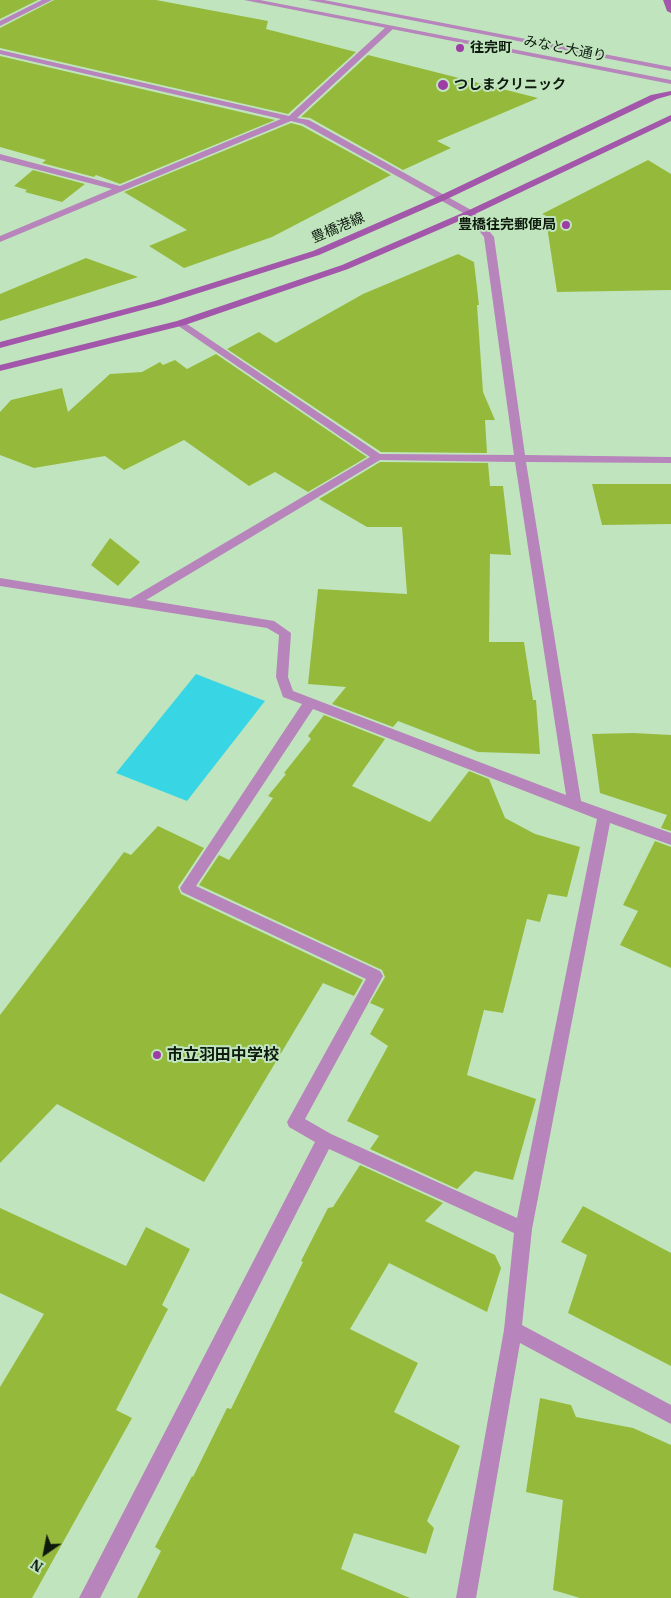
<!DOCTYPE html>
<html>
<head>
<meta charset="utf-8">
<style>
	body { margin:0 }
	#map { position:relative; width:671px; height:1598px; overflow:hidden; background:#c0e5be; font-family:"IBM Plex Serif",serif }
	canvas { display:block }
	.north { position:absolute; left:20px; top:1528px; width:50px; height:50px; -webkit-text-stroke:4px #c0e5be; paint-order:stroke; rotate:213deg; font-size:14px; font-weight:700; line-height:20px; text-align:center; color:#0d1a0d }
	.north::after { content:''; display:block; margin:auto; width:18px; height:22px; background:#0d1a0d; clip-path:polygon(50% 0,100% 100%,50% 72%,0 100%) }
</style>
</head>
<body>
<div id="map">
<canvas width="671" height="1598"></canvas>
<div class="north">N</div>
</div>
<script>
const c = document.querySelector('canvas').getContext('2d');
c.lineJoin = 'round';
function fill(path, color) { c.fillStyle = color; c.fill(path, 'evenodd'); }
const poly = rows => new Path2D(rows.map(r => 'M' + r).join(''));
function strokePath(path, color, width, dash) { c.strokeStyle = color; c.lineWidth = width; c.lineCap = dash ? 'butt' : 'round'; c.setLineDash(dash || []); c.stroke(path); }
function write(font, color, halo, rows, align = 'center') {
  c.font = font + ' "IBM Plex Serif","Noto Sans JP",serif'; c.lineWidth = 4; c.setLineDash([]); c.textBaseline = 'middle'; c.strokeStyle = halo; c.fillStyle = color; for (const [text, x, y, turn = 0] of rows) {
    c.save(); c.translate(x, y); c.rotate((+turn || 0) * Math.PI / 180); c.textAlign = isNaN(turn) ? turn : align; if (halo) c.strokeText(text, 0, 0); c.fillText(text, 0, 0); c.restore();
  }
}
fill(poly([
	[196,674,265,701,187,801,116,773]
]), '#38d6e4');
fill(poly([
	[0,0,38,0,0,19],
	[54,0,156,0,268,21,266,29,356,52,288,114,0,48,0,28],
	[368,55,538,98,437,141,451,148,403,170,310,118,301,117],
	[0,56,275,120,120,184,96,175,94,177,42,163,46,160,0,147],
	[291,123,302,126,391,175,272,237,184,268,149,246,187,230,124,192],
	[648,160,671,174,671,290,557,292,546,220,551,218,542,214],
	[33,170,85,184,62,202,25,192,27,190,14,186],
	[458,254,474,262,479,305,477,305,483,392,495,420,485,420,487,453,381,452,227,349,259,332,276,343,363,294],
	[86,258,138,277,0,321,0,294],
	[216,354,367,457,308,492,275,472,249,486,184,440,124,470,105,456,34,468,0,455,0,412,11,400,62,388,68,412,110,374,142,372,160,362,163,365,175,360,187,369],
	[380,462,488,463,490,486,503,486,511,555,490,554,489,642,524,642,533,700,536,700,540,754,478,752,398,721,393,727,332,704,346,687,308,684,318,589,407,594,402,527,367,527,319,499],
	[592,484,671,484,671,524,602,525],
	[110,538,140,562,118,586,91,565],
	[324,715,385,739,352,786,430,822,469,771,489,779,505,818,535,834,580,847,567,897,548,894,540,922,527,919,503,1013,484,1010,467,1075,536,1099,513,1180,475,1171,457,1189,370,1149,379,1136,347,1121,388,1046,370,1034,384,1009,370,1003,385,977,382,970,199,885,219,855,229,860,273,798,268,796,286,774,284,773,311,739,308,736],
	[633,733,671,735,671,831,661,828,667,815,600,793,592,734],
	[158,826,204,848,178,887,181,894,363,980,354,996,323,983,204,1182,57,1104,0,1163,0,1015,124,852,131,855],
	[655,841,671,847,671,968,620,945,638,911,623,905],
	[360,1165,443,1203,425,1221,495,1255,501,1268,487,1312,389,1263,350,1329,418,1363,394,1412,460,1446,427,1521,434,1528,426,1554,354,1533,341,1569,410,1598,137,1598,161,1551,155,1547,192,1476,193,1477,227,1408,231,1409,303,1262,301,1261,328,1208,333,1207],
	[583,1206,671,1253,671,1366,568,1313,587,1255,561,1242],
	[0,1208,126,1266,146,1227,190,1249,162,1305,168,1309,116,1410,132,1418,32,1598,0,1598,0,1387,44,1314,0,1293],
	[540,1398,571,1405,576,1417,633,1428,671,1445,671,1598,580,1598,553,1590,563,1500,526,1492]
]), '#95ba3b');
fill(poly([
	[42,0,52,0,0,26,0,21,42,0],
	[387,26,394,28,297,118,309,120,473,211,494,237,525,455,671,457,671,463,526,462,581,801,671,833,671,845,610,823,532,1229,522,1325,671,1405,671,1424,520,1343,476,1598,456,1598,504,1330,514,1233,329,1149,100,1598,79,1598,315,1142,289,1127,287,1122,366,979,182,892,180,888,302,704,283,697,276,677,279,635,267,628,0,586,0,578,130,599,370,457,177,325,176,323,181,320,380,454,514,455,484,237,467,215,303,124,291,121,0,242,0,236,112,189,0,160,0,154,120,186,281,119,0,54,0,50,289,116,387,26],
	[380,460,515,462,566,795,293,691,288,677,291,633,274,621,146,600,380,460],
	[313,709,597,819,517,1218,331,1134,305,1119,383,976,380,971,196,886,313,709]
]), '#b784bb');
fill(poly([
	[244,0,260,0,671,80,671,84,244,0],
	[308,0,324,0,671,67,671,71,308,0]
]), '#b784bb');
fill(poly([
	[663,0,671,0,671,13,667,11,663,0],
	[671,91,671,95,657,99,445,200,319,255,161,305,0,348,0,342,155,301,313,251,439,196,651,95,671,91],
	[671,115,671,121,473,215,348,269,185,325,0,371,0,365,177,321,342,265,467,211,671,115]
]), '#a357aa');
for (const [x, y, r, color] of [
	[460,48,5,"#9d3da6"],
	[443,85,6,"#9d3da6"],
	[566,225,5,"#9d3da6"],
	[157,1055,5,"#9d3da6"]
]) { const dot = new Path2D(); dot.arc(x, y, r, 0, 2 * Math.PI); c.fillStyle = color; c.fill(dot); strokePath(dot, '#c0e5be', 2); }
write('bold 14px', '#0d1a0d', '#c0e5be', [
	["往完町",470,48],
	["つしまクリニック",454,85],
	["豊橋往完郵便局",556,225,"right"]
], 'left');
write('14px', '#0d1a0d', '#c0e5be', [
	["みなと大通り",565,49,11],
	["豊橋港線",338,228,-23]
]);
write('bold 16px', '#0d1a0d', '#c0e5be', [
	["市立羽田中学校",167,1055]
], 'left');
</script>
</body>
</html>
